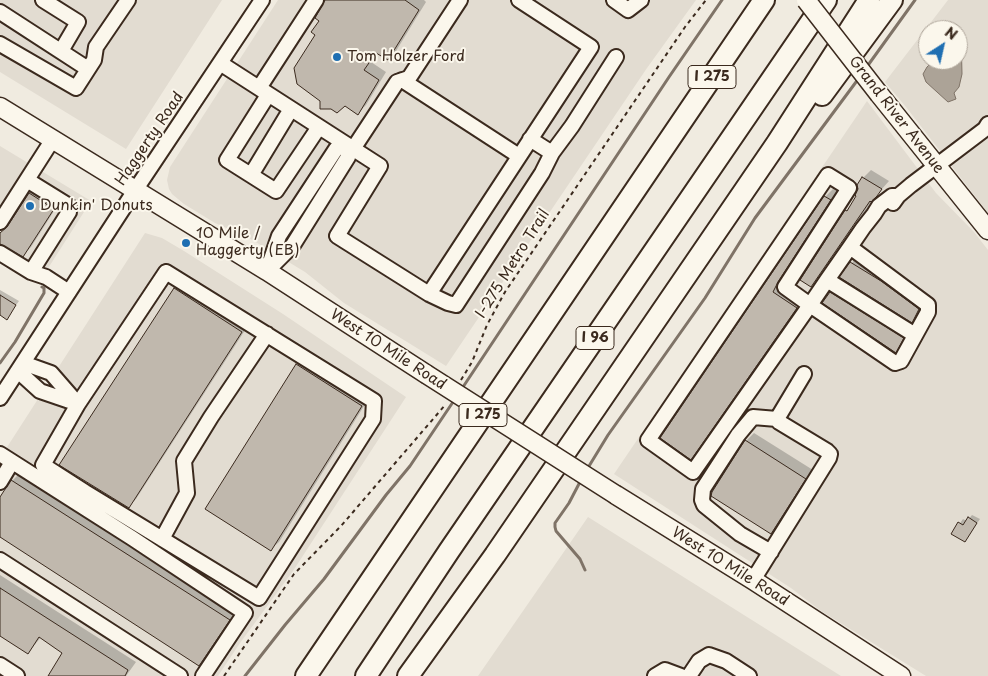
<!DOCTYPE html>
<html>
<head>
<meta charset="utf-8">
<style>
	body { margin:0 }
	#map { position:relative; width:988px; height:676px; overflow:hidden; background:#f0ebe0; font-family:"Playpen Sans",sans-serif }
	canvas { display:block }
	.north { position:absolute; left:918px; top:20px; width:50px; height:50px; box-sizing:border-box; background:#fbf7ec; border:1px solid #aea59a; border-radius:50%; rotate:35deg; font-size:14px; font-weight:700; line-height:20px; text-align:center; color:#3b2a1e }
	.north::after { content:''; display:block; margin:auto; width:18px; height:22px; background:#1f6fb2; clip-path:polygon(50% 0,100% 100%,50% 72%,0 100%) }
</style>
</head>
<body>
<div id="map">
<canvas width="988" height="676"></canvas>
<div class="north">N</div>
</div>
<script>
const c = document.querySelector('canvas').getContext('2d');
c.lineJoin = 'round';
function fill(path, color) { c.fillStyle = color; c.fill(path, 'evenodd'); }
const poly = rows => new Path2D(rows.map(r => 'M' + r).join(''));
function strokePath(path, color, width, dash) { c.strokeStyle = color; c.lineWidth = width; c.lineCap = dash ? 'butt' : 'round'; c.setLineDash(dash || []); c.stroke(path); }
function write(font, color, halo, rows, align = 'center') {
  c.font = font + ' "Playpen Sans",sans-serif'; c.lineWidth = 4; c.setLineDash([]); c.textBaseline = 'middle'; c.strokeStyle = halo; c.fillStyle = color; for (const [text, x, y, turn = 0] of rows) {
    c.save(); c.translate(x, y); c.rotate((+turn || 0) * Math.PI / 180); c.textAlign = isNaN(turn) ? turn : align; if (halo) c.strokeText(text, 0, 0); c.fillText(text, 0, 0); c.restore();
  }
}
fill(poly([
	[0,0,222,0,126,149,0,72],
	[278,0,696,0,647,68,446,366,344,303,305,272,249,238,215,223,184,204,172,194,169,189,167,180,170,167],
	[948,0,988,0,988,213,906,107,885,82],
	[928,30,958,30,958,60,928,60],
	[867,101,936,193,974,232,988,250,988,676,926,676,821,611,791,588,614,474],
	[0,146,91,201,38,284,0,260],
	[145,233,162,238,184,251,283,314,406,397,293,571,240,643,218,676,0,676,0,458],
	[588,517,841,676,478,676]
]), '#e2dcd1');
const water = poly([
	[961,34,962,74,959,87,954,93,956,99,948,102,926,82,923,74,927,67,934,60,958,60,958,38,961,34]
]);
fill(water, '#aca397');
strokePath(water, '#7f7367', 1);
fill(poly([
	[325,0,424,0,426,2,396,51,388,59,377,53,371,62,386,72,366,105,358,113,317,34],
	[871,170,889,181,873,199,819,278,811,286,846,211,858,196,863,178],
	[38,186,61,200,31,247,23,255,0,244,0,235,12,222,30,193],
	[833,189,838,192,785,273,780,284,804,300,699,450,691,458,662,438,825,197],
	[859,254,926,301,920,313,912,321,841,277],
	[183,281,249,324,136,499,128,507,175,289],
	[838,285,911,330,903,343,895,351,830,293],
	[0,290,19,301,7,318,0,314],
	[305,357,369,398,279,542,271,549,297,365],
	[754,433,813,470,779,525,771,533,713,492,746,441],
	[20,473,237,612,207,657,199,665,0,535,0,501,12,481],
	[972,515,980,519,965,541,953,533,963,519,967,521],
	[0,575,136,662,126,676,51,676,64,652,41,637,28,653,0,635]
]), '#0003');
strokePath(poly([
	[866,68,915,0],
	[0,363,15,342,44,293,44,288,42,287],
	[461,390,669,77,722,0],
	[586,471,608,435,705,298,755,218,859,78],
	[581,480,569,503,555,523,555,527,556,531,580,559,585,570],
	[245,676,285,625,324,579,386,495,410,466,455,399]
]), '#7f7367', 3);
const building = poly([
	[325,0,405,0,419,10,388,60,376,53,364,70,379,80,358,115,345,106,337,113,331,109,320,109,320,101,297,84,294,68,315,35,311,32,319,21,315,18,325,0],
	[862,177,882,189,877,196,871,202,870,201,811,287,800,280,845,210,847,211,856,196,855,195,858,189,857,185,862,177],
	[29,193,54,209,23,257,0,244,0,233,7,227,29,193],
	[824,196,831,200,778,282,773,292,797,308,691,460,660,438,824,196],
	[850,262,881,281,919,309,912,323,839,277,850,262],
	[174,288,242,332,129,508,59,465,174,288],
	[830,292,904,338,896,353,822,303,830,292],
	[0,295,16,305,7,320,0,315,0,295],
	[296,364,362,406,271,551,205,509,296,364],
	[745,440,806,479,771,534,711,496,712,492,745,440],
	[11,480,230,620,199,666,0,537,0,497,11,480],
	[968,517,977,523,965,542,951,534,958,522,963,525,968,517],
	[0,588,128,670,125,676,48,676,62,653,39,637,28,654,0,636,0,588]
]);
fill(building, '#c0b8ad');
strokePath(building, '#3b2a1e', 1);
const minor = poly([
	[43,0,78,22,61,51],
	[614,0,628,10,641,0],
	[0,12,88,69],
	[0,44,76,88,94,60,96,47,128,0],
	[220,63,380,166,337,236,429,294,591,47,519,0],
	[402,80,519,156],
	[259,88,316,0],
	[268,95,227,160,276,191,319,127],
	[353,149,397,82,409,78,460,0],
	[552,153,572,126,616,57],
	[251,175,291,109],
	[27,180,69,206,69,212,31,272],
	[893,203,898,196,911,185,985,129,988,124],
	[0,222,53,139],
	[850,247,928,305,928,312,901,361,895,363,810,305,785,287,849,188,828,175,648,440,693,472,810,305,827,280,850,247,863,228,874,214,879,206,892,196,898,196],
	[0,253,31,272,46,277,69,292],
	[269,269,293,245,348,157,347,145],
	[267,271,279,236,336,149,347,145],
	[166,272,374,401,373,419,259,598,85,492,43,465,78,404,166,272],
	[827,280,915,335],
	[429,294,448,303,456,305,542,173,552,153,530,139],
	[18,371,40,391,78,404,51,373,23,363],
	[0,398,128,201,262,0],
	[0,454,132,538,245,613,203,676],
	[0,482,12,462],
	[162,539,187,493,184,461,211,417,267,334],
	[771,552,740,534,704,505,702,500,703,489,738,435,753,417,777,419],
	[0,560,180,676],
	[753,580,829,458,830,454,827,451,779,422,777,419,804,374],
	[0,665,17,676],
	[655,676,665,670,681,676],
	[689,676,699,661,709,655,726,661,749,676]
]);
const major = poly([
	[879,94,988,230],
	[0,107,267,271,426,374],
	[616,495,753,580,901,676]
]);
const highway = poly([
	[822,95,892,0],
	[306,676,764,0],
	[366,676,449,551,826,0],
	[408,676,495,555,777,143,869,0]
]);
strokePath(minor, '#3b2a1e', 18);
strokePath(major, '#3b2a1e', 21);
strokePath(highway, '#3b2a1e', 24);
strokePath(poly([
	[461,380,472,362,487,325,505,292,685,27,706,0],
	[224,676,294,574,341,526,446,404]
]), '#3b2a1e', 2, [4, 4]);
strokePath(minor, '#fbf7ec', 14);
strokePath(major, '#fbf7ec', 18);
strokePath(highway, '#fbf7ec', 20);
const majorBridge = poly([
	[806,0,879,94],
	[426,374,616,495]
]);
strokePath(majorBridge, '#3b2a1e', 21, []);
strokePath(majorBridge, '#fbf7ec', 18);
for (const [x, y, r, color] of [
	[337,57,5,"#1f6fb2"],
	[30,206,5,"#1f6fb2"],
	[186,243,5,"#1f6fb2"]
]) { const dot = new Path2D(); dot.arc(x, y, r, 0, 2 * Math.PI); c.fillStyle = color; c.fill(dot); strokePath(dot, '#fbf7ec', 2); }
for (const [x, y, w] of [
	[712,77,48],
	[595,338,38],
	[483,415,48]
]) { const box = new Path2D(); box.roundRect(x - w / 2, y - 11.5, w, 23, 4); c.fillStyle = '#fbf7ec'; c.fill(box); strokePath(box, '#3b2a1e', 1); }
write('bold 14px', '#3b2a1e', null, [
	["I 275",712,77],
	["I 96",595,338],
	["I 275",483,415]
]);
write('15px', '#3b2a1e', '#fbf7ec', [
	["Tom Holzer Ford",347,57],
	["Dunkin' Donuts",40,206],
	["10 Mile /",196,234],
	["Haggerty (EB)",196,251]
], 'left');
write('15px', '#3b2a1e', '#fbf7ec', [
	["Grand River Avenue",896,115,52],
	["Haggerty Road",150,139,-56],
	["I-275 Metro Trail",513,264,-58],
	["West 10 Mile Road",388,350,33],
	["West 10 Mile Road",730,567,32]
]);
</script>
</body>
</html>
